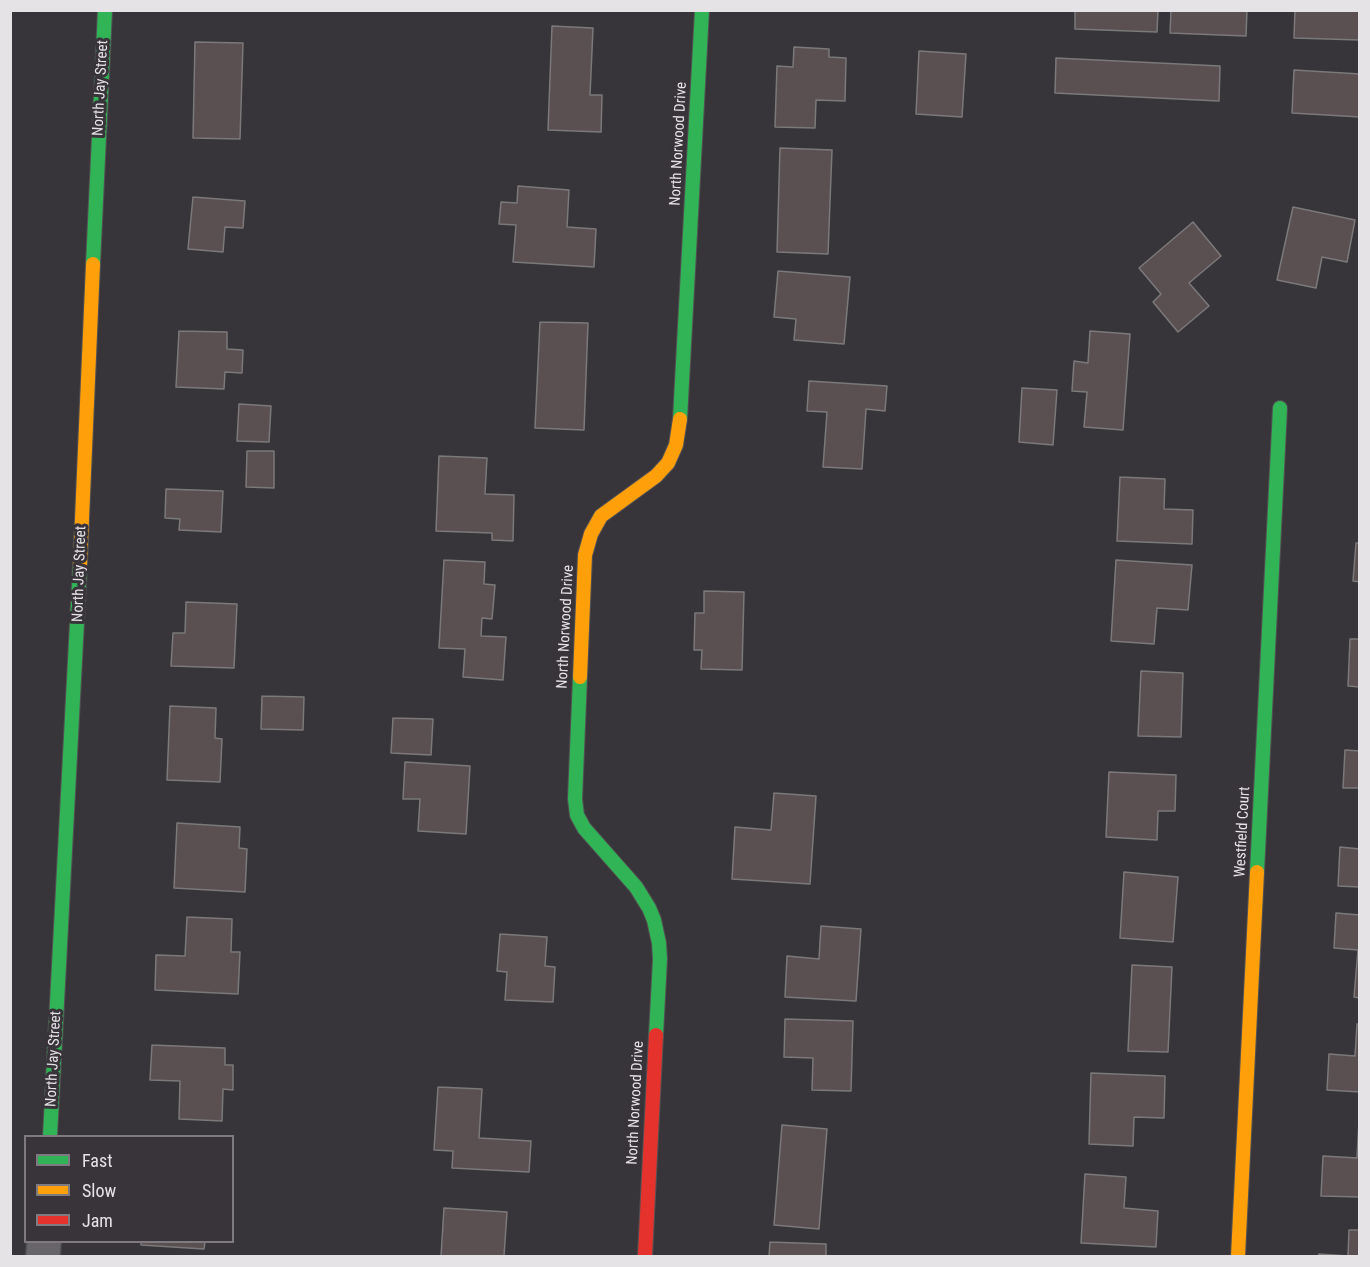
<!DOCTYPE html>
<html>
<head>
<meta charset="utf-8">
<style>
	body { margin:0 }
	#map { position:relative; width:1370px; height:1267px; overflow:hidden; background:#373539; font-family:"Roboto Condensed",sans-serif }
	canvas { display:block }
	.frame { position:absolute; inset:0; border:12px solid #e6e3e7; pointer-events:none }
	.legend { position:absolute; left:24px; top:1135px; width:210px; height:108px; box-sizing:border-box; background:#38343a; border:2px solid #7e7a7f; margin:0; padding:8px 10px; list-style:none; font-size:18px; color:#e6e3e7 }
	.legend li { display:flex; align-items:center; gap:12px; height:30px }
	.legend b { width:30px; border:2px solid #7e7a7f }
</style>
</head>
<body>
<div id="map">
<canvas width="1370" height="1267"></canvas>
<div class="frame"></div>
<ul class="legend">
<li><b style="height:8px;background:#30b455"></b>Fast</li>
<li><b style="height:8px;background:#ff9f0a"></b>Slow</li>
<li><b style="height:8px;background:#e5322d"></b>Jam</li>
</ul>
</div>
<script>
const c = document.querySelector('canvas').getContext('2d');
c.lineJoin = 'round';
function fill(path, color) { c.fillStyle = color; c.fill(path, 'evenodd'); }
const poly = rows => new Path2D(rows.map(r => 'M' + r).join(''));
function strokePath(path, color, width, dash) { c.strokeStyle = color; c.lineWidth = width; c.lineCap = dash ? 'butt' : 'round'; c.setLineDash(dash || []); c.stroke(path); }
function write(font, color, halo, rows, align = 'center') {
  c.font = font + ' "Roboto Condensed",sans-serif'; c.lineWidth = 6; c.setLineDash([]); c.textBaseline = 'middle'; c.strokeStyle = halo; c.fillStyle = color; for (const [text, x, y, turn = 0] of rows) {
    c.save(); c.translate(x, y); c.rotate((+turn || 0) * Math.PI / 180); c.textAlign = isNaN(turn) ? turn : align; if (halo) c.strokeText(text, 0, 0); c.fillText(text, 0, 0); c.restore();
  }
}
const building = poly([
	[1075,10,1158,10,1157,32,1075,29,1075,10],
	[1171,10,1247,10,1246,36,1170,33,1171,10],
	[1295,10,1360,10,1360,40,1294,38,1295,10],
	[552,26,593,28,590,95,602,95,601,132,548,130,552,26],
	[195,42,243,43,240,139,193,138,195,42],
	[794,47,829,49,829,57,846,58,845,101,816,100,815,128,775,127,777,66,793,67,794,47],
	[919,51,966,54,962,117,916,114,919,51],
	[1056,58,1220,66,1219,101,1055,93,1056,58],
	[1294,70,1360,74,1360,117,1292,113,1294,70],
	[780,148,832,150,828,254,777,252,780,148],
	[518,186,569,190,567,227,596,229,594,267,513,262,516,225,499,224,501,202,517,203,518,186],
	[193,197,245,201,243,228,225,227,223,252,188,249,193,197],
	[1293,207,1355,220,1347,262,1322,257,1316,288,1277,280,1293,207],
	[1193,222,1221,256,1189,283,1209,306,1178,332,1153,302,1161,294,1139,268,1193,222],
	[778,271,850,277,844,344,794,340,796,319,774,317,778,271],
	[540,322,588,323,584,430,535,428,540,322],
	[179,331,227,332,227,349,243,350,242,373,225,372,224,389,176,387,179,331],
	[1090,331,1130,334,1123,430,1084,427,1087,392,1072,391,1074,361,1088,363,1090,331],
	[809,381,887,386,885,411,866,409,862,469,823,467,827,412,807,411,809,381],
	[1022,388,1057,390,1053,445,1019,442,1022,388],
	[239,404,271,406,269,442,237,441,239,404],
	[247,451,274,451,274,488,246,487,247,451],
	[439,456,487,458,485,494,514,495,513,541,492,540,492,533,436,531,439,456],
	[1120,477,1165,479,1164,509,1193,510,1192,544,1117,541,1120,477],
	[166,489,223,491,221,532,179,530,180,519,165,518,166,489],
	[1356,543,1360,543,1360,582,1353,581,1356,543],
	[444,560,485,562,484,584,495,585,492,619,482,618,481,636,506,637,503,680,463,677,465,649,439,648,444,560],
	[1116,560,1192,565,1188,610,1157,608,1154,644,1111,641,1116,560],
	[704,591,744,592,742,670,701,669,702,650,694,650,695,613,704,613,704,591],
	[186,602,237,604,234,668,171,666,173,633,185,633,186,602],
	[1350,639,1360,639,1360,687,1348,686,1350,639],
	[1141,671,1183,673,1181,737,1138,736,1141,671],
	[262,696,304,697,303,730,261,729,262,696],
	[170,706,216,708,215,738,222,739,220,782,167,780,170,706],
	[393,718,433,719,431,755,391,753,393,718],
	[1345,750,1360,751,1360,788,1343,788,1345,750],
	[405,762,470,766,466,834,418,831,420,799,403,799,405,762],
	[1109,772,1176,775,1175,811,1158,811,1157,840,1106,837,1109,772],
	[774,793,816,796,810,884,732,879,735,827,771,830,774,793],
	[177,823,240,827,239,848,247,849,245,892,174,888,177,823],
	[1340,847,1360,849,1360,887,1338,886,1340,847],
	[1124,872,1178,877,1173,942,1120,938,1124,872],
	[1336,913,1360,915,1360,998,1354,997,1358,950,1334,948,1336,913],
	[187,917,232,919,231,952,240,952,238,994,155,990,156,955,185,956,187,917],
	[821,926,861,929,856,1001,785,997,787,956,819,959,821,926],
	[500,934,547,937,545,966,555,967,553,1002,505,1000,507,972,497,971,500,934],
	[1132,965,1172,967,1168,1052,1128,1051,1132,965],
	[785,1019,853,1021,851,1091,812,1090,813,1058,784,1057,785,1019],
	[1357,1024,1360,1024,1360,1092,1327,1090,1329,1054,1355,1056,1357,1024],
	[152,1045,225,1048,225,1065,233,1065,233,1090,223,1089,222,1121,179,1119,180,1081,150,1080,152,1045],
	[1091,1073,1165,1076,1164,1118,1134,1117,1133,1146,1089,1144,1091,1073],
	[438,1087,482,1089,479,1138,531,1141,529,1172,452,1168,453,1151,434,1150,438,1087],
	[1359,1121,1360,1197,1321,1196,1323,1156,1357,1158,1359,1121],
	[782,1125,827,1129,819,1229,774,1225,782,1125],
	[1085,1174,1126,1177,1124,1208,1158,1211,1156,1247,1081,1243,1085,1174],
	[444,1208,507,1212,504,1256,441,1256,444,1208],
	[1349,1230,1360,1230,1360,1256,1318,1256,1319,1254,1348,1256,1349,1230],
	[141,1242,205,1242,204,1249,141,1245,141,1242],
	[770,1242,826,1244,826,1256,769,1256,770,1242]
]);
fill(building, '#5a4f51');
strokePath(building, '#7b797a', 1.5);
const street = poly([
	[43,1256,44,1242]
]);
const fast = poly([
	[93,264,105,10],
	[680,419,702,10],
	[580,677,575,799,577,815,584,828,636,887,649,908,654,920,659,943,660,959,656,1035],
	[1257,872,1280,408],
	[50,1136,80,565]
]);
const slow = poly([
	[80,565,93,264],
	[580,677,585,555,591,534,601,516,656,476,668,463,676,445,680,419],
	[1238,1256,1257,872]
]);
const jam = poly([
	[645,1256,656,1035]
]);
strokePath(street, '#535154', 36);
strokePath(fast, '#535154', 16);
strokePath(slow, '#535154', 16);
strokePath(jam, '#535154', 16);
strokePath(street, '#676569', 33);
strokePath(fast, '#30b455', 14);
strokePath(slow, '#ff9f0a', 14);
strokePath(jam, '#e5322d', 14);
write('15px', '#e6e3e7', '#38343a', [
	["North Jay Street",101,88,-87],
	["North Norwood Drive",679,144,-87],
	["North Jay Street",80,574,-88],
	["North Norwood Drive",566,627,-87],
	["Westfield Court",1243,832,-87],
	["North Jay Street",54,1059,-87],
	["North Norwood Drive",636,1103,-87]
]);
</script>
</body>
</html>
